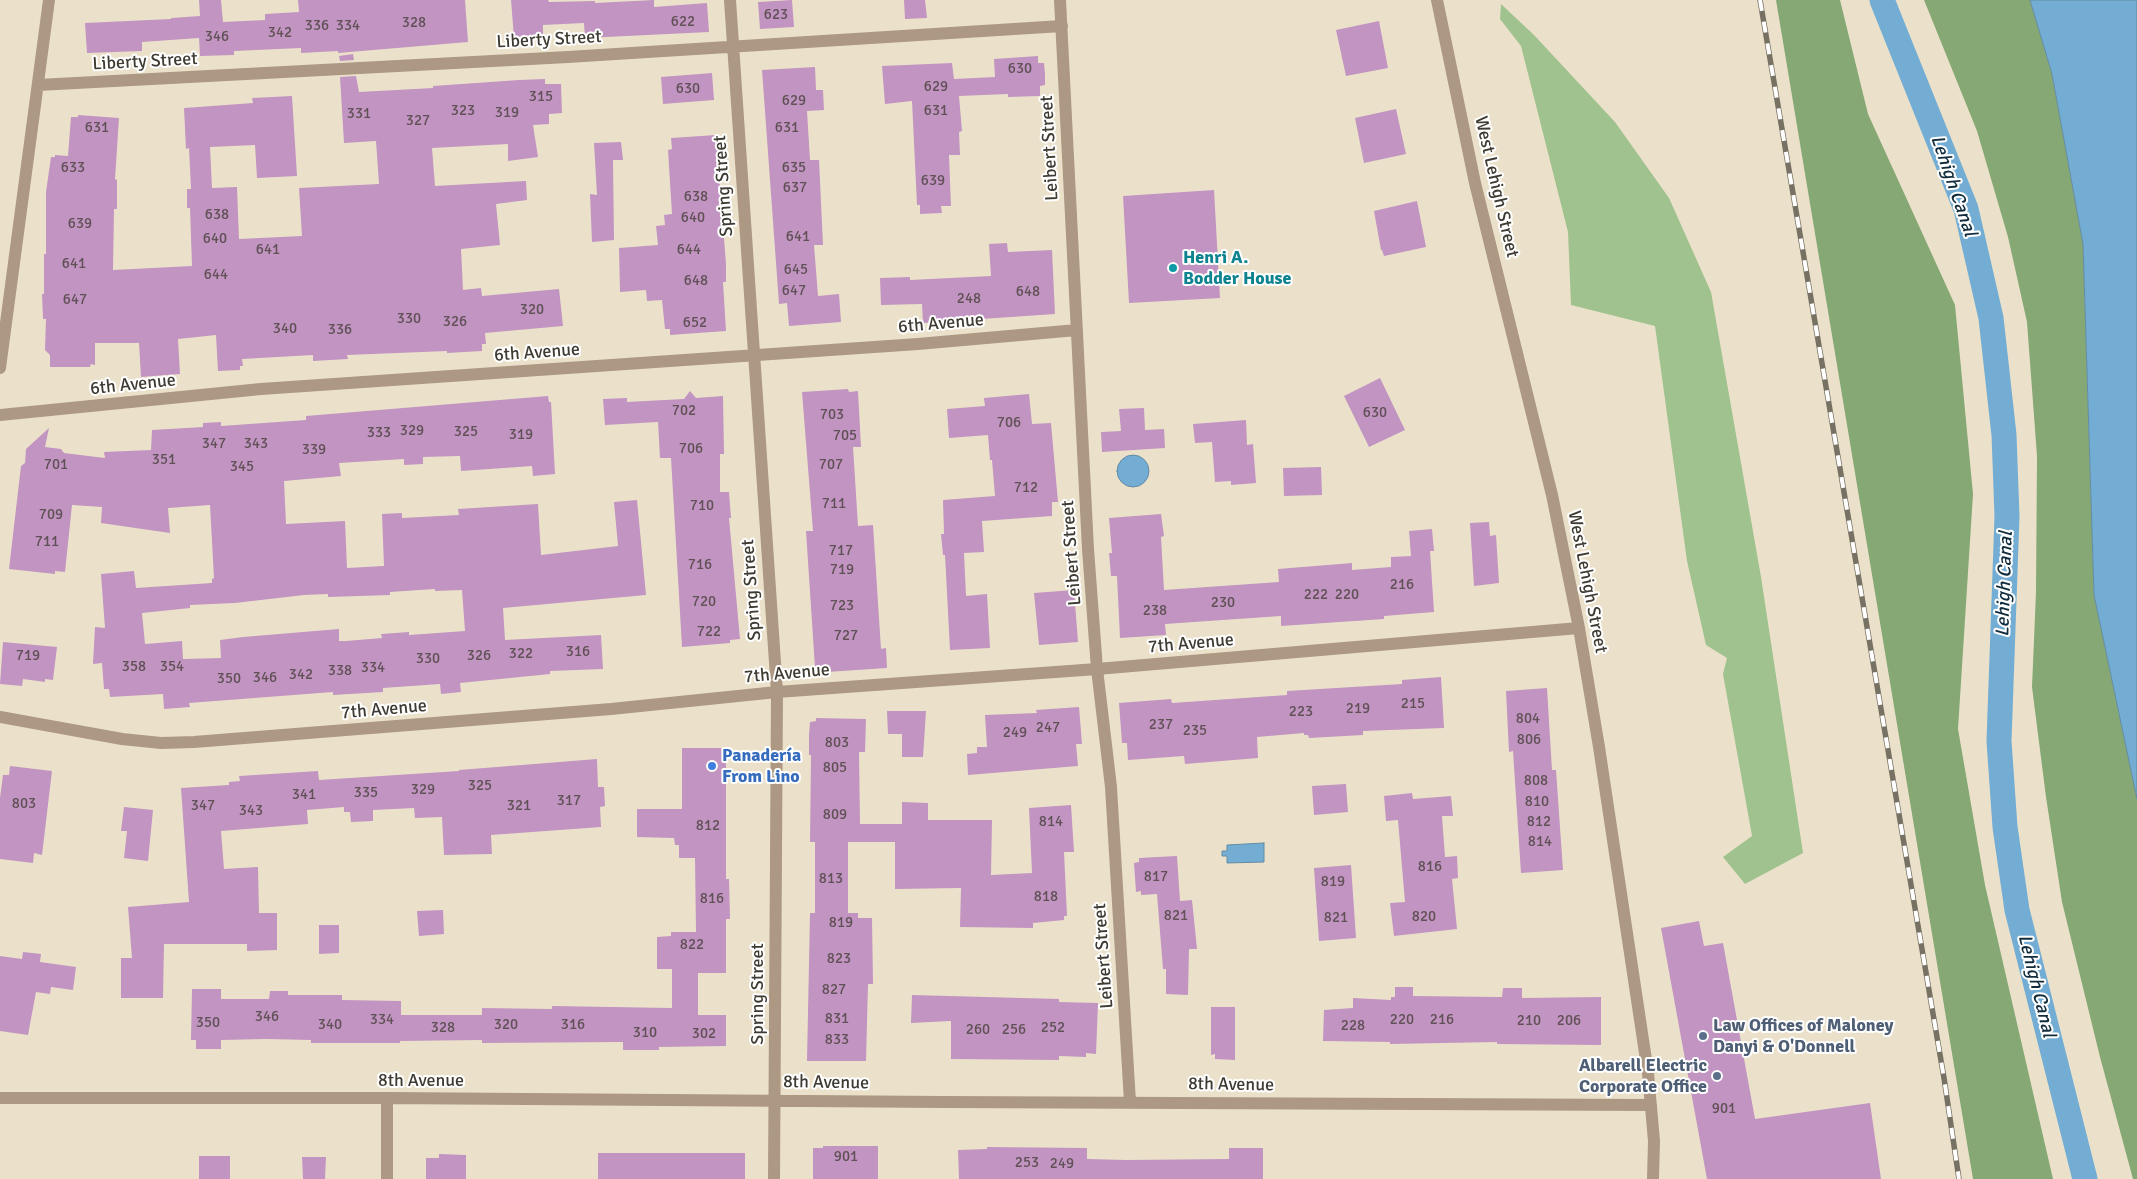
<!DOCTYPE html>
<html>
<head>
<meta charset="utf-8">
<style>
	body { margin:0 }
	canvas { display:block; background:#ebe1ca }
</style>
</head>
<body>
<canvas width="2137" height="1179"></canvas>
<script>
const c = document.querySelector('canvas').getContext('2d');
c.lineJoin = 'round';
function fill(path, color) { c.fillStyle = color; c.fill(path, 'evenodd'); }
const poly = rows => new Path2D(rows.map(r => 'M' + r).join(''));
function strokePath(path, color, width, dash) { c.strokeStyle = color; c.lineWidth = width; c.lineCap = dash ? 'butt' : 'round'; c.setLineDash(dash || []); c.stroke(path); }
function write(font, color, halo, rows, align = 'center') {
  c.font = font + ' Signika,sans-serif'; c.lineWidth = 4; c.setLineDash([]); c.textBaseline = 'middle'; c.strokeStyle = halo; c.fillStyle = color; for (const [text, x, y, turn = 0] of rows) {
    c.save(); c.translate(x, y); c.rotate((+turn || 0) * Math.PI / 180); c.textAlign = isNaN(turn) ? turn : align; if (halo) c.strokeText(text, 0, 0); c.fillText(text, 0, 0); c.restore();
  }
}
fill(poly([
	[1501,4,1534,35,1615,122,1669,198,1711,292,1761,577,1803,853,1745,884,1723,857,1752,836,1723,674,1727,658,1706,645,1687,561,1655,326,1571,305,1568,232,1521,46,1500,19]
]), '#a0c28e');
fill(poly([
	[1776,0,1840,0,1868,114,1955,305,1973,494,1958,729,1985,885,2053,1179,1973,1179],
	[1924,0,2030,0,2052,74,2083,244,2094,595,2137,799,2137,1179,2133,1179,2100,1057,2062,902,2046,797,2032,687,2036,592,2037,456,2027,322,2008,237,1977,131]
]), '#85a874');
const water = poly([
	[2030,0,2137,0,2137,799,2094,595,2083,244,2052,74,2030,0],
	'1117 471a16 16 0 1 1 32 0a16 16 0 1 1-32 0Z',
	[1264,843,1264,862,1227,863,1227,856,1222,856,1222,851,1227,851,1227,845,1264,843]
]);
fill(water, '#73add4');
strokePath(water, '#638ba3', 1);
strokePath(poly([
	[1882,0,1966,209,1991,318,2004,435,2007,516,1999,741,2005,827,2017,910,2085,1179]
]), '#73add4', 25);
fill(poly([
	[199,0,221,0,223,22,265,20,265,14,299,12,298,0,465,0,468,42,338,53,338,51,301,53,301,48,234,51,234,55,200,56,199,38,142,42,142,51,87,53,85,23,171,19,171,18,200,16],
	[511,0,548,0,549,2,595,1,595,3,654,0,654,7,707,3,709,32,585,38,584,23,543,25,543,36,514,38],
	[792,0,794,27,760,29,758,2],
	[904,0,925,0,927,18,905,19],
	[1379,21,1388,68,1346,76,1336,30],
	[353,54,354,60,340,61,339,56],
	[1038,56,1038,63,1044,63,1045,74,1045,85,1040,86,1040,96,1008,97,1008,94,959,96,962,131,959,132,960,155,949,155,951,206,941,206,942,213,920,214,920,205,917,205,912,101,885,104,882,66,952,63,954,79,995,77,994,59],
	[815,67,816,90,823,90,824,110,807,111,810,160,819,160,823,245,814,245,818,296,839,294,841,322,789,326,787,303,779,304,762,70],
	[712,73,714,100,663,104,661,77],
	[356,76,359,92,433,88,433,86,519,80,545,79,545,84,561,84,562,113,549,114,549,124,533,125,538,157,508,161,508,144,432,148,435,186,526,181,527,200,496,204,500,245,461,249,463,290,481,288,482,296,559,289,563,326,485,333,486,344,482,344,482,351,447,353,447,351,347,355,348,359,313,361,313,355,242,359,243,366,240,366,240,370,218,371,216,335,178,339,180,374,141,377,139,343,95,343,95,365,91,364,90,367,50,367,50,355,45,350,46,319,43,319,42,294,44,294,44,254,46,254,46,192,51,157,55,157,55,155,68,156,71,117,78,117,78,115,119,118,115,179,117,180,117,209,114,209,113,270,192,266,190,208,187,208,187,189,191,189,189,148,186,149,184,108,253,103,252,98,292,96,297,176,257,178,255,145,210,147,212,188,237,187,239,239,302,236,299,188,379,184,376,141,344,143,340,77],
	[1396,109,1406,154,1364,163,1355,118],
	[716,135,726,264,726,282,723,282,726,331,670,335,670,329,665,329,662,300,647,301,646,290,620,292,619,248,658,245,656,226,665,225,664,215,672,214,668,150,672,149,671,138],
	[621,142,623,160,613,160,614,240,592,242,590,194,597,195,594,143],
	[1214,190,1220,298,1129,303,1123,196],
	[1417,201,1426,247,1384,256,1382,250,1381,250,1374,211],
	[1007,243,1008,252,1052,250,1055,314,923,323,922,304,881,305,880,278,910,277,910,280,991,276,989,244],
	[1380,378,1405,430,1369,447,1344,396],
	[848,389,849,392,858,391,861,447,853,447,858,526,873,525,881,649,886,648,887,668,827,672,827,667,815,668,806,531,813,531,802,392],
	[690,391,696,398,723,396,724,454,720,454,720,492,729,492,731,518,729,518,740,639,730,640,730,643,682,647,671,458,660,458,658,422,605,425,603,399,627,398,627,402,684,399],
	[1029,394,1032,424,1051,423,1058,502,1052,502,1052,516,982,521,984,552,964,553,966,596,987,594,990,648,950,650,945,555,943,555,941,534,944,534,943,500,995,496,992,460,990,460,988,435,949,438,947,409,985,406,984,398],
	[548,396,549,402,551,402,555,474,533,476,532,466,461,471,460,456,423,457,423,464,404,465,404,459,339,463,341,476,284,481,286,524,345,521,347,568,384,566,382,514,402,513,402,518,459,515,458,509,538,504,541,555,618,546,614,502,637,500,646,595,503,608,505,640,601,635,603,669,550,671,550,674,460,683,461,692,441,694,440,684,383,688,383,692,333,695,333,692,189,703,190,707,164,709,163,694,110,697,109,689,104,689,102,663,93,664,95,627,105,628,101,574,134,571,136,588,212,583,212,579,214,578,210,505,168,508,170,533,101,523,102,507,72,505,65,572,55,571,55,574,9,569,21,466,25,463,26,449,49,428,45,447,61,449,64,453,105,458,104,452,151,450,152,430,203,427,203,423,221,422,221,426,306,420,306,416],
	[435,589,435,591,462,590,465,631,409,635,409,632,381,634,382,638,346,641,339,641,339,629,243,637,220,640,221,658,183,659,182,641,145,644,142,613,190,608,190,605,235,603,304,595,328,594,328,597,390,595,390,592],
	[1144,408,1145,430,1164,429,1165,448,1102,452,1101,432,1121,431,1119,409],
	[1246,420,1247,445,1253,444,1256,483,1231,485,1231,481,1215,482,1212,442,1195,443,1193,424],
	[1321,467,1322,495,1284,496,1283,468],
	[1161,514,1164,536,1161,537,1164,590,1279,582,1278,569,1352,563,1352,570,1391,567,1391,557,1411,556,1409,531,1432,529,1434,551,1430,551,1434,612,1384,616,1384,619,1281,626,1281,616,1165,624,1166,635,1120,638,1117,576,1111,576,1109,553,1112,553,1109,518],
	[1489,522,1490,536,1496,535,1499,583,1474,586,1470,523],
	[1074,590,1078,642,1039,645,1034,593],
	[3,642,57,647,53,680,45,679,45,682,23,679,22,686,0,684],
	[1441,677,1444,728,1363,731,1363,735,1309,738,1308,735,1304,735,1304,733,1257,737,1258,758,1185,764,1184,756,1128,760,1127,743,1122,743,1119,703,1171,699,1172,703,1287,695,1287,691,1402,684,1402,680],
	[1547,688,1552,770,1556,770,1563,870,1521,873,1513,751,1509,752,1506,691],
	[1079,707,1082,744,1076,744,1078,766,968,775,967,754,977,753,977,747,987,747,985,715,1037,713,1036,710],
	[887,711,926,711,923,757,902,757,902,734,888,734],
	[816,718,866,719,865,752,859,752,860,824,902,824,902,802,928,803,928,820,992,820,991,875,1032,873,1029,808,1071,805,1074,852,1064,852,1067,916,1064,916,1064,920,1033,923,1033,928,960,927,961,888,895,889,895,842,848,842,848,913,858,913,858,918,872,918,873,984,868,984,866,1061,807,1061,810,913,815,913,815,842,810,842,811,755,809,755,809,735,810,722,816,721],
	[682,748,726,748,726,879,729,879,730,919,726,919,726,973,698,973,698,1015,726,1015,726,1046,659,1047,659,1050,623,1050,623,1042,482,1043,482,1040,400,1041,400,1043,311,1043,311,1040,266,1039,221,1040,221,1049,196,1049,196,1040,191,1040,192,989,221,989,221,999,269,999,270,991,288,991,288,995,342,995,342,1000,401,1001,401,1015,482,1015,482,1008,552,1009,552,1006,672,1008,672,969,657,969,657,937,671,936,671,932,696,932,695,858,679,858,679,845,675,845,674,838,637,837,637,809,682,809],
	[597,759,598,787,604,787,605,806,600,807,601,827,491,835,492,854,444,855,442,817,415,818,414,808,373,810,373,821,351,822,350,812,344,812,344,807,307,810,308,824,221,831,224,869,258,867,259,913,277,913,277,950,247,951,247,944,164,944,163,998,121,998,121,958,132,958,128,907,189,902,181,788,229,785,229,782,240,781,239,776,318,771,319,780,459,771,459,770],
	[10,766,52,771,42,855,34,853,33,863,0,859,0,798,3,775,9,775],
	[1346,784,1348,812,1314,815,1312,786],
	[1412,793,1413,799,1451,796,1453,816,1442,816,1445,857,1457,856,1458,878,1452,879,1457,929,1394,936,1390,903,1405,902,1398,820,1386,821,1384,796],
	[124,807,153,810,148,861,124,858,127,831,121,831],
	[1177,856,1180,901,1192,900,1197,949,1189,949,1188,995,1166,994,1166,969,1163,969,1157,894,1141,895,1141,891,1136,892,1134,863,1139,862,1139,858],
	[1351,865,1356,938,1319,941,1314,868],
	[443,910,444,934,419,936,417,911],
	[1699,921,1704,946,1723,943,1755,1119,1870,1103,1881,1179,1707,1179,1661,928],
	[319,925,339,925,339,953,319,954],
	[23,952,41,954,40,962,76,967,73,990,51,987,50,994,36,992,28,1035,0,1031,0,956,22,959],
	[1395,987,1413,987,1413,996,1498,997,1502,997,1503,988,1522,988,1522,998,1601,997,1601,1045,1497,1044,1497,1042,1390,1044,1390,1042,1323,1041,1324,1010,1353,1008,1353,998,1391,1000,1391,997,1395,997],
	[912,995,1059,999,1059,1002,1098,1003,1096,1054,1086,1053,1086,1057,1059,1056,1059,1060,951,1059,951,1021,911,1023],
	[1211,1007,1235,1007,1235,1060,1215,1059,1215,1054,1211,1055],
	[823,1146,878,1146,878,1179,813,1179,813,1148,823,1148],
	[987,1147,1087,1148,1087,1159,1126,1160,1229,1159,1229,1148,1263,1148,1263,1179,959,1179,958,1150,987,1149],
	[598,1153,745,1153,745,1179,598,1179],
	[439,1154,466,1155,466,1179,426,1179,426,1158,439,1158],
	[199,1156,230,1156,230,1179,199,1179],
	[302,1157,326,1157,325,1179,303,1179]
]), '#c294c2');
strokePath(poly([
	[730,0,777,692,774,1179],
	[1060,0,1088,549,1097,669,1111,787,1130,1102],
	[1437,0,1475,183,1552,495,1579,628,1599,747,1648,1073,1654,1141,1653,1179],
	[38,85,568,57,1062,26],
	[0,368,49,0],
	[0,415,261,389,918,344,1077,330],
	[0,717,122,739,161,743,194,742,611,709,777,692,1097,669,1579,628],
	[0,1098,387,1098,944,1102,1651,1105],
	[387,1179,387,1098]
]), '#ad9884', 12);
const rail = poly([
	[1760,0,1944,1078,1959,1179]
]);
strokePath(rail, '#777164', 5.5);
strokePath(rail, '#fff', 4, [11]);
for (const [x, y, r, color] of [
	[1173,268,5,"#0f9aa8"],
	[712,766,5,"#3f7fe0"],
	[1703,1036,5,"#5c6f8a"],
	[1717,1076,5,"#5c6f8a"]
]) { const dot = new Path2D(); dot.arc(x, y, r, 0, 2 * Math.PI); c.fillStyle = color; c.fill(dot); strokePath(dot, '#fff', 2); }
write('15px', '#605156', null, [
	["623",776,15],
	["622",683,22],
	["328",414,23],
	["336",317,26],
	["334",348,26],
	["342",280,33],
	["346",217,37],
	["630",1020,69],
	["629",936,87],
	["630",688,89],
	["315",541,97],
	["629",794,101],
	["323",463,111],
	["631",936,111],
	["319",507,113],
	["331",359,114],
	["327",418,121],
	["631",97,128],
	["631",787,128],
	["633",73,168],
	["635",794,168],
	["639",933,181],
	["637",795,188],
	["638",696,197],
	["638",217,215],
	["640",693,218],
	["639",80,224],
	["641",798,237],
	["640",215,239],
	["641",268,250],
	["644",689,250],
	["641",74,264],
	["645",796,270],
	["644",216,275],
	["648",696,281],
	["647",794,291],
	["648",1028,292],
	["248",969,299],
	["647",75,300],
	["320",532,310],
	["330",409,319],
	["326",455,322],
	["652",695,323],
	["340",285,329],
	["336",340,330],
	["702",684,411],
	["630",1375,413],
	["703",832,415],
	["706",1009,423],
	["329",412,431],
	["325",466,432],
	["333",379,433],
	["319",521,435],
	["705",845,436],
	["347",214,444],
	["343",256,444],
	["706",691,449],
	["339",314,450],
	["351",164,460],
	["701",56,465],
	["707",831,465],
	["345",242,467],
	["712",1026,488],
	["711",834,504],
	["710",702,506],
	["709",51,515],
	["711",47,542],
	["717",841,551],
	["716",700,565],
	["719",842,570],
	["216",1402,585],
	["222",1316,595],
	["220",1347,595],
	["720",704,602],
	["230",1223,603],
	["723",842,606],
	["238",1155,611],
	["722",709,632],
	["727",846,636],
	["316",578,652],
	["322",521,654],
	["719",28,656],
	["326",479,656],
	["330",428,659],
	["358",134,667],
	["354",172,667],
	["334",373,668],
	["338",340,671],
	["342",301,675],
	["346",265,678],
	["350",229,679],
	["215",1413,704],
	["219",1358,709],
	["223",1301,712],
	["804",1528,719],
	["237",1161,725],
	["247",1048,728],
	["235",1195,731],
	["249",1015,733],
	["806",1529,740],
	["803",837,743],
	["805",835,768],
	["808",1536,781],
	["325",480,786],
	["329",423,790],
	["335",366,793],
	["341",304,795],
	["317",569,801],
	["810",1537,802],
	["803",24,804],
	["347",203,806],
	["321",519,806],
	["343",251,811],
	["809",835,815],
	["814",1051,822],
	["812",1539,822],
	["812",708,826],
	["814",1540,842],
	["816",1430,867],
	["817",1156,877],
	["813",831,879],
	["819",1333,882],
	["818",1046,897],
	["816",712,899],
	["821",1176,916],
	["820",1424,917],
	["821",1336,918],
	["819",841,923],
	["822",692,945],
	["823",839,959],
	["827",834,990],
	["346",267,1017],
	["831",837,1019],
	["334",382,1020],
	["220",1402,1020],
	["216",1442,1020],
	["210",1529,1021],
	["206",1569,1021],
	["350",208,1023],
	["340",330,1025],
	["320",506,1025],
	["316",573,1025],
	["228",1353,1026],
	["328",443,1028],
	["252",1053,1028],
	["260",978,1030],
	["256",1014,1030],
	["310",645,1033],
	["302",704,1034],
	["833",837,1040],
	["901",1724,1109],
	["901",846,1157],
	["253",1027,1163],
	["249",1062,1164]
]);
write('18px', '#3f3b32', '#fff', [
	["Liberty Street",549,40,-3],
	["Liberty Street",145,62,-3],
	["Leibert Street",1050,148,-93],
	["Spring Street",724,186,-94],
	["West Lehigh Street",1496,187,77],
	["6th Avenue",941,324,-5],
	["6th Avenue",537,353,-4],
	["6th Avenue",133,385,-6],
	["Leibert Street",1072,553,-94],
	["West Lehigh Street",1587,582,79],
	["Spring Street",752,590,-94],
	["7th Avenue",1191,644,-5],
	["7th Avenue",787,674,-5],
	["7th Avenue",384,710,-5],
	["Leibert Street",1104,956,-94],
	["Spring Street",758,994,-90],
	["8th Avenue",421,1081],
	["8th Avenue",826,1083,1],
	["8th Avenue",1231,1085,1]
]);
write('bold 18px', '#0d838f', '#fff', [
	["Henri A.",1183,258],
	["Bodder House",1183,279]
], 'left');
write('bold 18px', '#366cbe', '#fff', [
	["Panadería",722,756],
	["From Lino",722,777]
], 'left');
write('bold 18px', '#4e5e75', '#fff', [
	["Law Offices of Maloney",1713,1026],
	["Danyi & O'Donnell",1713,1047],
	["Albarell Electric",1707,1066,"right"],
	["Corporate Office",1707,1087,"right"]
], 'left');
write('italic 19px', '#112c3d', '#fff', [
	["Lehigh Canal",1953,186,71],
	["Lehigh Canal",2005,584,-88],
	["Lehigh Canal",2036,986,76]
]);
</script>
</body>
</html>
